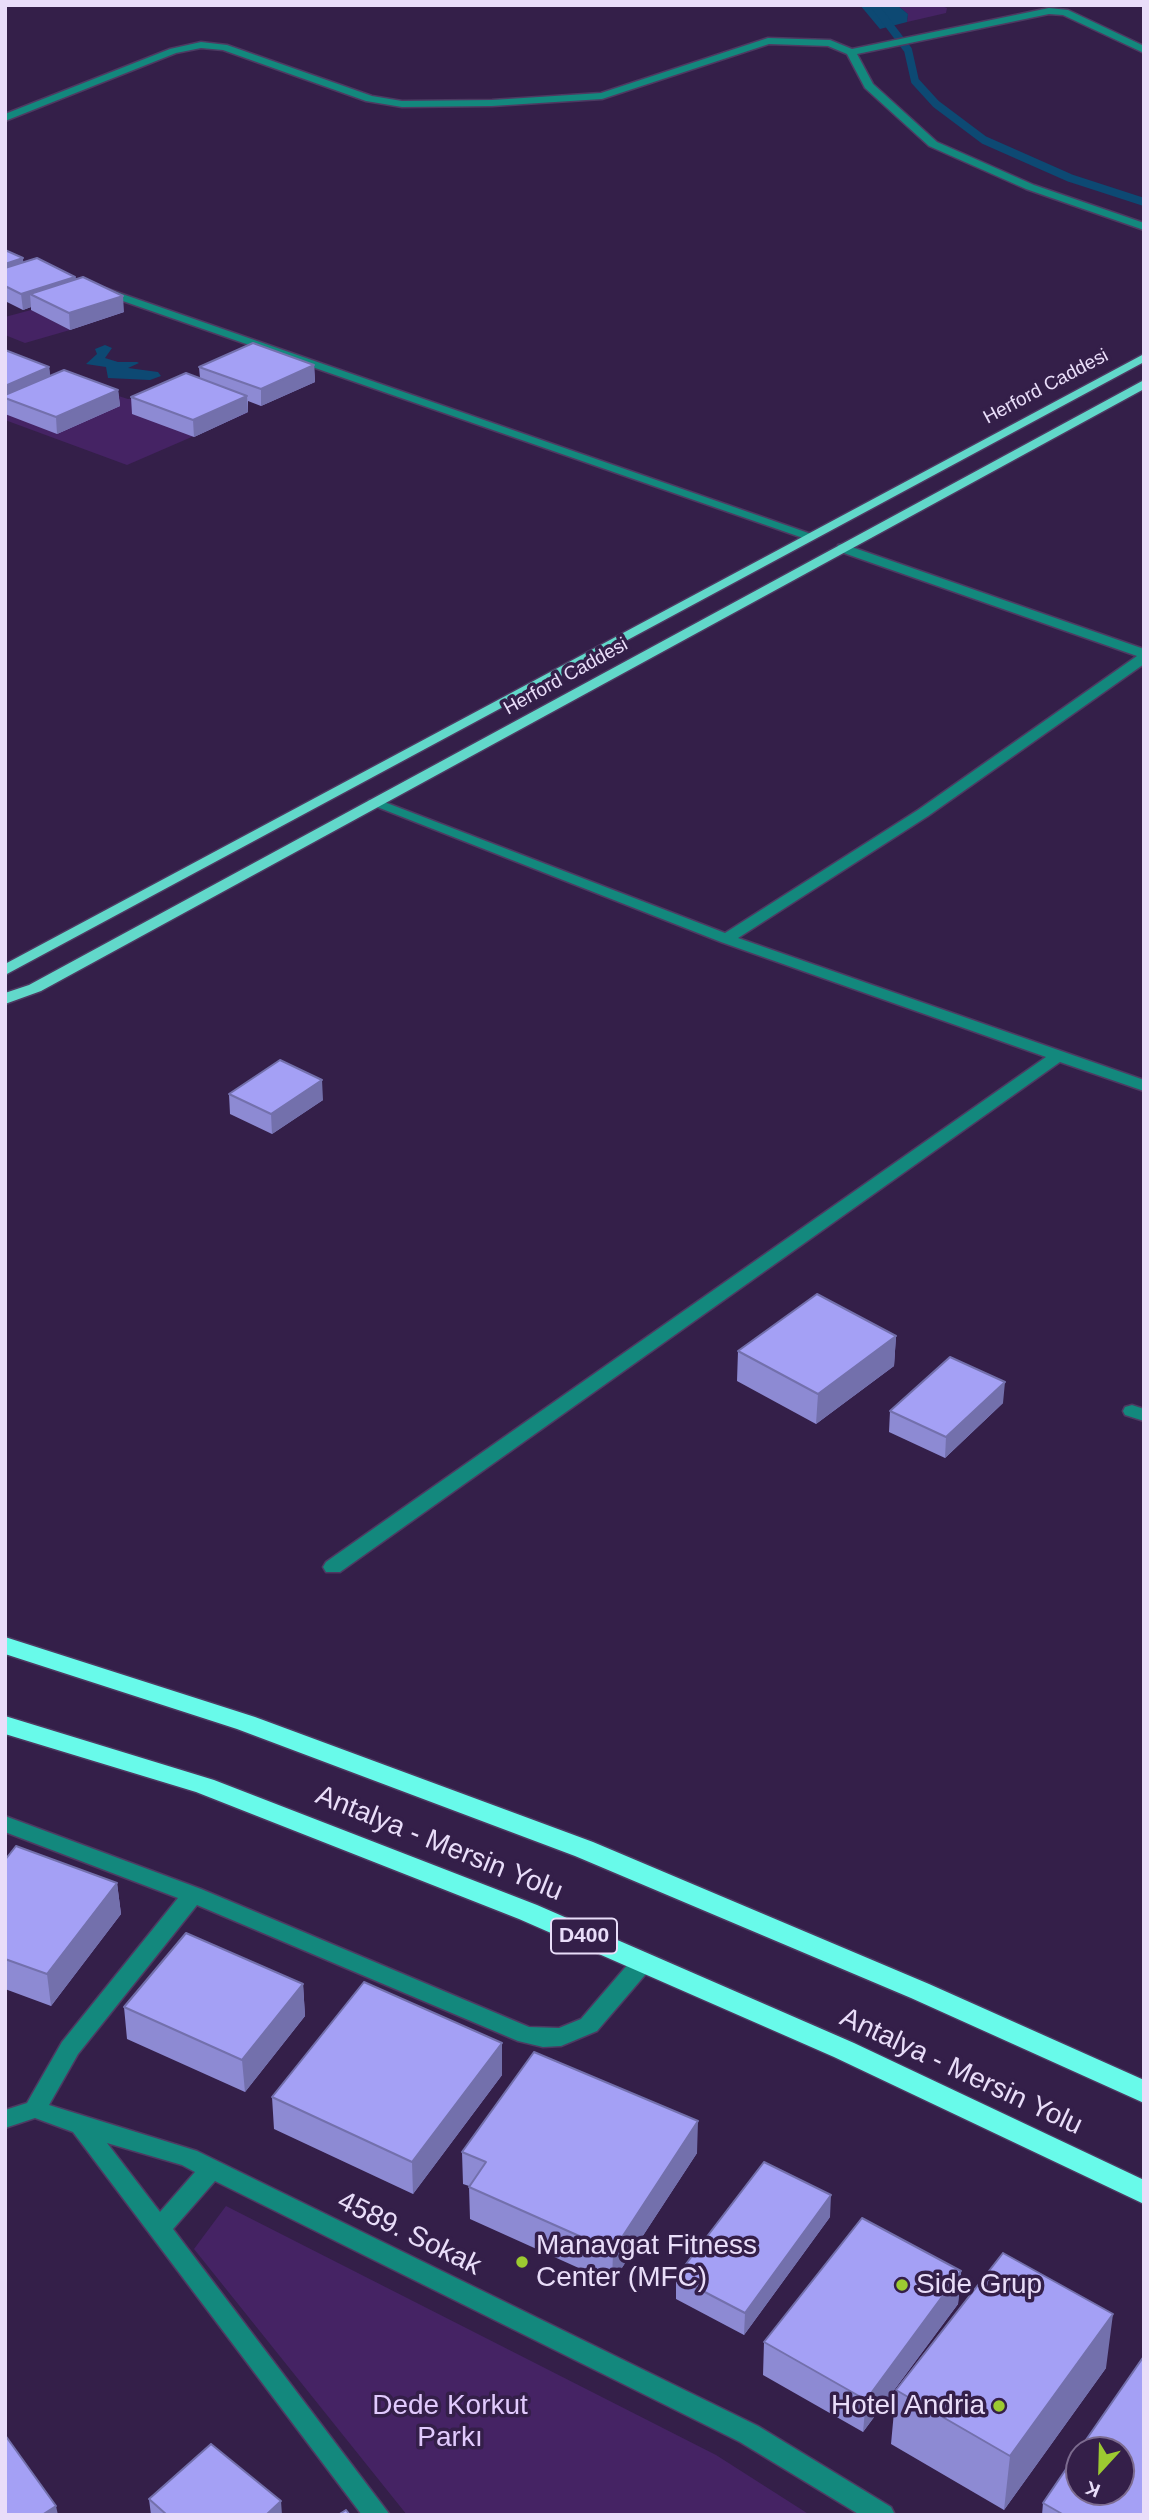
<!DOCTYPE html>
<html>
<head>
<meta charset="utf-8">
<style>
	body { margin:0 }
	#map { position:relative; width:1149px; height:2520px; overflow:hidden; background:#341f49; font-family:Helvetica,sans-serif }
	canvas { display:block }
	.frame { position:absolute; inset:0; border:7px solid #e9ddf9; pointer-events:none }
	.north { position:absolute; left:1065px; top:2436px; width:70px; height:70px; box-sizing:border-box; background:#341f49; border:2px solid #7c6b8f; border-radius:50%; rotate:202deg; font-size:19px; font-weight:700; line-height:28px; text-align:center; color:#e9ddf9 }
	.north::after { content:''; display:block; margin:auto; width:24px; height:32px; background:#9cca31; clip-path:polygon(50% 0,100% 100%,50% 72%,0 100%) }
</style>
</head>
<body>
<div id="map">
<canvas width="1149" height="2520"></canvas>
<div class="frame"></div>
<div class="north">K</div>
</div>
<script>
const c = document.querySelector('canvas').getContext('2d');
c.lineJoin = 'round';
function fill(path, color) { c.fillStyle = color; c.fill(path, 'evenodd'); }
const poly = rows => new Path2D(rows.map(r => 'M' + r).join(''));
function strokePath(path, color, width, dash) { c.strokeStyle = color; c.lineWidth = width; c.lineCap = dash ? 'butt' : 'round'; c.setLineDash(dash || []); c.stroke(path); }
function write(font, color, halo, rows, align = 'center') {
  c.font = font + ' Helvetica,sans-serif'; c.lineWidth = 7; c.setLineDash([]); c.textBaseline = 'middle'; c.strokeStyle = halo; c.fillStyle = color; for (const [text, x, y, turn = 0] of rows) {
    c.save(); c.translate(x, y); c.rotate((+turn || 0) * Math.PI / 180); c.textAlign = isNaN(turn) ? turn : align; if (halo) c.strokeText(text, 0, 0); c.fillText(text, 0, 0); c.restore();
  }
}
fill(poly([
	[897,5,939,5,947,8,946,13,907,22,908,14],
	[31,310,70,330,25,343,5,335,5,317],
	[168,386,247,413,127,465,5,420,5,409,90,387,128,399,142,397],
	[226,2206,716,2455,810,2515,407,2515,194,2249]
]), '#452364');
fill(poly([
	[860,5,897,5,908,14,907,22,880,29],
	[105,345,112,348,105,358,118,362,137,362,139,363,128,368,158,372,161,376,150,380,108,378,106,367,86,364,97,354,95,349]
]), '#0d4973');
strokePath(poly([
	[874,5,908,50,915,81,936,104,984,140,1070,178,1144,202]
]), '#0d4973', 8);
const minor = poly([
	[1049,8,1068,10,1144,46,1144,53,1063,15,1049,14,857,54,873,84,937,142,1034,185,1144,223,1144,230,1026,189,929,146,865,88,847,54,828,46,769,44,602,99,492,106,402,107,366,101,223,50,201,48,176,53,5,121,5,114,170,49,201,42,227,45,372,96,402,101,492,100,601,93,768,38,830,40,852,49,1049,8],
	[97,288,105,288,817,536,811,540,806,539,97,292,97,288],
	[843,544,1144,649,1144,664,928,816,738,938,1144,1080,1144,1091,1060,1062,340,1572,326,1572,323,1567,326,1562,1046,1057,721,942,367,803,369,800,379,800,725,933,918,810,1137,656,838,551,838,545,843,544],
	[1132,1405,1144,1409,1144,1421,1125,1415,1123,1411,1125,1407,1132,1405],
	[5,1816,201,1889,529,2027,559,2028,581,2019,635,1956,643,1954,651,1956,654,1962,651,1968,597,2031,561,2046,543,2047,518,2041,197,1905,78,2054,49,2105,197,2151,758,2426,891,2507,895,2515,860,2515,740,2442,215,2181,173,2229,390,2515,362,2515,73,2132,35,2118,5,2128,5,2110,27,2103,62,2042,178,1898,5,1832,5,1816],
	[107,2143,182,2165,195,2172,160,2212,107,2143]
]);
const major = poly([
	[1144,354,1144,362,5,975,5,964,1144,354],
	[1144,380,1144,389,41,991,5,1004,5,993,29,985,1144,380]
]);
const highway = poly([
	[5,1637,255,1717,593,1842,929,1984,1144,2080,1144,2103,911,1998,575,1856,237,1729,5,1654,5,1637],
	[5,1716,214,1780,537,1905,854,2043,1144,2180,1144,2204,834,2057,519,1919,196,1792,5,1734,5,1716]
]);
strokePath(minor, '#4d3a62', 3);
strokePath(major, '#4d3a62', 3);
strokePath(highway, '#4d3a62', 3);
fill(minor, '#13887d');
fill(major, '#62d8ca');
fill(highway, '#68faea');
fill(poly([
	[5,250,23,262,75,277,76,279,124,312,70,330,31,310,31,307,23,310,5,301],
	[5,350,49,367,50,376,118,390,120,406,57,434,5,414],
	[314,365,315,382,261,406,248,401,248,412,194,437,132,414,131,397,200,378,199,367],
	[229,1094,323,1100,272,1134,230,1114],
	[896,1336,894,1366,816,1424,737,1381,738,1351],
	[1003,1403,945,1458,889,1432,890,1411],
	[5,1860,117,1883,121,1914,51,2006,5,1989],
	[303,1984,305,2016,245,2092,127,2039,124,2007],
	[502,2075,413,2194,274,2129,272,2097],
	[462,2152,697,2153,612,2283,470,2219,469,2186,463,2184],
	[830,2217,744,2335,676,2299,676,2277],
	[961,2271,958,2304,863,2432,763,2375,764,2342],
	[1106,2368,1004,2510,891,2444,896,2390],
	[149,2499,282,2515,151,2515],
	[1043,2503,1144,2515,1042,2515]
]), '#8d8ad3');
fill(poly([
	[23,258,24,274,5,280,5,264],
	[75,277,77,293,30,294,31,307,23,310,21,294],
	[123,296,124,312,70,330,69,313],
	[314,365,315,382,261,406,261,389],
	[49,367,51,383,5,398,5,386],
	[118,390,120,406,57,434,56,417],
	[247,396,248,412,194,437,193,420],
	[322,1080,323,1100,272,1134,271,1114],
	[896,1336,894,1366,816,1424,818,1394],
	[1005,1382,1003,1403,945,1458,946,1437],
	[117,1883,121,1914,51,2006,47,1974],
	[303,1984,305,2016,245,2092,242,2060],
	[502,2043,502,2075,413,2194,412,2162],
	[698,2121,697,2153,612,2283,613,2251],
	[831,2195,830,2217,744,2335,745,2313],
	[961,2271,958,2304,863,2432,866,2400],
	[1113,2314,1106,2368,1004,2510,1010,2456],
	[281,2501,282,2515,266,2515],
	[56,2506,58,2515,42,2515]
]), '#7370ac');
const building = poly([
	[5,250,23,258,5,264,5,250],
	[37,258,75,277,21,294,5,286,5,268,37,258],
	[83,277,123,296,69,313,30,294,83,277],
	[253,343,314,365,261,389,199,367,253,343],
	[5,350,49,367,5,386,5,350],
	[64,370,118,390,56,417,5,398,5,395,64,370],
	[186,373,247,396,193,420,131,397,186,373],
	[280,1060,322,1080,271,1114,229,1094,280,1060],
	[817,1294,896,1336,818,1394,738,1351,817,1294],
	[950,1357,1005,1382,946,1437,890,1411,950,1357],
	[16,1846,117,1883,47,1974,5,1959,5,1860,16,1846],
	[186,1933,303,1984,242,2060,124,2007,186,1933],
	[364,1982,502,2043,412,2162,272,2097,364,1982],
	[534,2052,698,2121,613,2251,469,2187,486,2162,462,2152,534,2052],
	[764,2162,831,2195,745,2313,676,2277,764,2162],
	[862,2218,961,2271,866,2400,764,2342,862,2218],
	[1003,2253,1113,2314,1010,2456,896,2390,1003,2253],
	[1144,2356,1144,2515,1064,2515,1043,2503,1079,2450,1079,2492,1121,2492,1121,2450,1079,2450,1144,2356],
	[5,2435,56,2506,42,2515,5,2515,5,2435],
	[211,2444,281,2501,266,2515,167,2515,149,2499,211,2444],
	[346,2510,350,2515,338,2515,346,2510]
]);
fill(building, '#a4a0f5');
strokePath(building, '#7370ac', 2);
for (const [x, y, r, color] of [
	[522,2262,7,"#9cca31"],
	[902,2285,7,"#9cca31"],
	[999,2406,7,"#9cca31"]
]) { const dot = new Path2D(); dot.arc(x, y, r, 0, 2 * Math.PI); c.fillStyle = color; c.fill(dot); strokePath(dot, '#341f49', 2.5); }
write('19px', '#e9ddf9', '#341f49', [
	["Herford Caddesi",1046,387,-28],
	["Herford Caddesi",566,677,-29]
]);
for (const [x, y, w] of [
	[584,1936,66]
]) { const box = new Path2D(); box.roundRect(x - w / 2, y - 17.5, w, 35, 5); c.fillStyle = '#341f49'; c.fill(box); strokePath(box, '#e9ddf9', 2); }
write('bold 21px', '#e9ddf9', null, [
	["D400",584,1936]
]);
write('28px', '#e9ddf9', '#341f49', [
	["Antalya - Mersin Yolu",439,1844,22],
	["Antalya - Mersin Yolu",961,2072,25],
	["4589. Sokak",409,2234,26]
]);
write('28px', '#e9ddf9', '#341f49', [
	["Manavgat Fitness",536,2246],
	["Center (MFC)",536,2278],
	["Side Grup",916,2285],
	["Hotel Andria",985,2406,"right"]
], 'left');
write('28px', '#e1cafd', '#341f49', [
	["Dede Korkut",450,2406],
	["Parkı",450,2438]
]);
</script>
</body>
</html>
